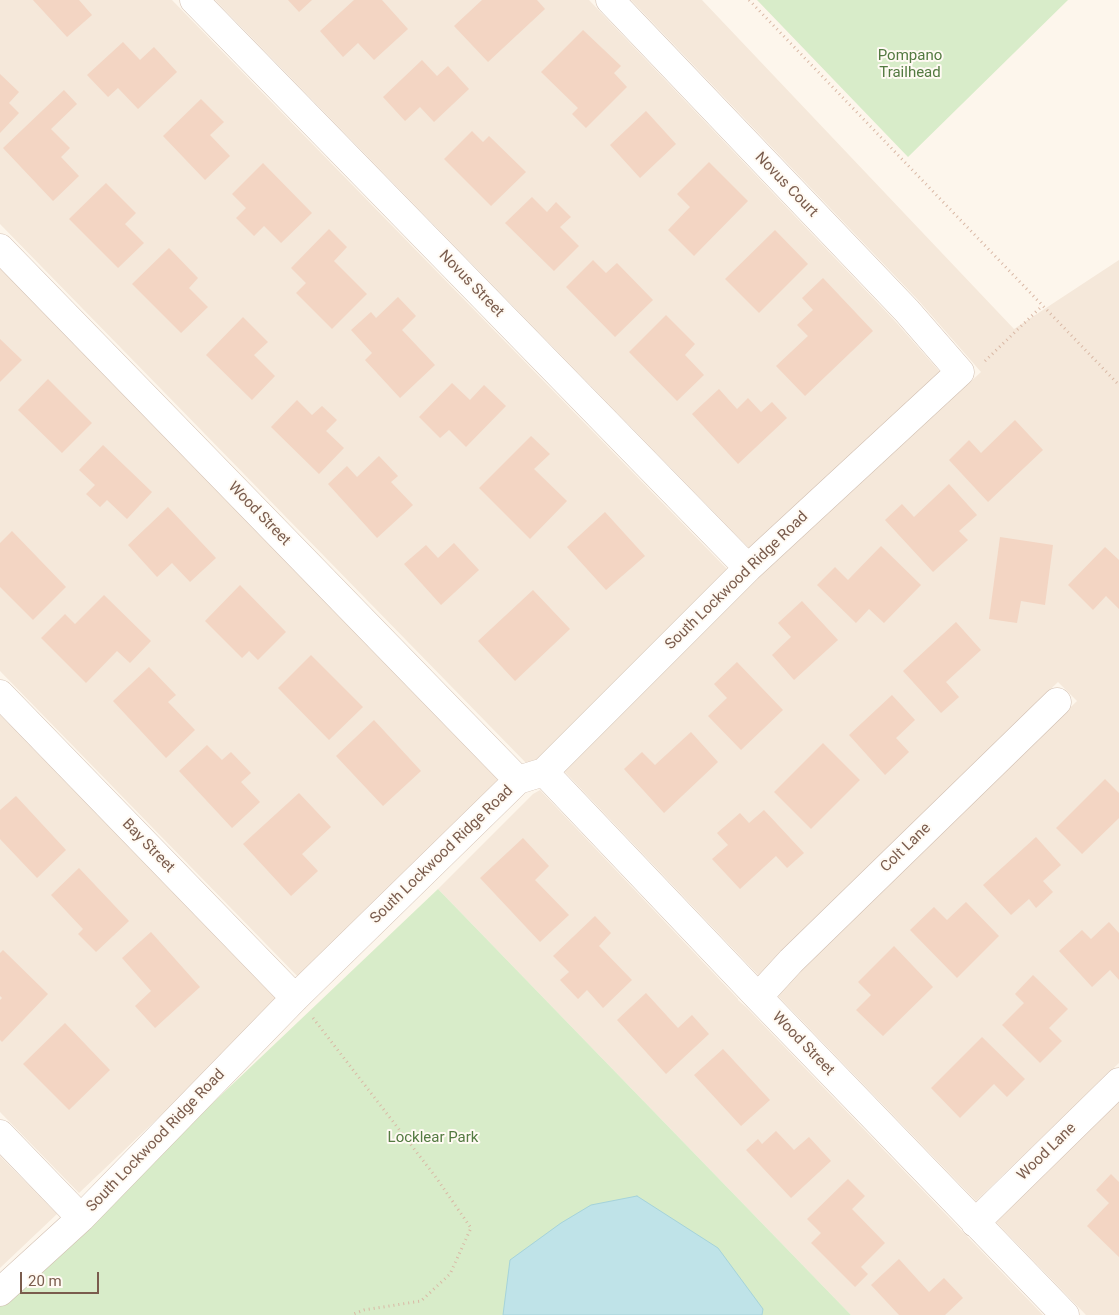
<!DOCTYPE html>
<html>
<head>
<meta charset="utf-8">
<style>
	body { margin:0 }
	#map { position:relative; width:1119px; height:1315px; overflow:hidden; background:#fdf6ec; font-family:Roboto,sans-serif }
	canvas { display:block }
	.scale { position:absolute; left:20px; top:1272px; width:79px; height:22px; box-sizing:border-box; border:2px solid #7a5c4d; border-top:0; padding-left:6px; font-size:15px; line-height:18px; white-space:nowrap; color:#7a5c4d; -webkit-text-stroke:4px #fffaf3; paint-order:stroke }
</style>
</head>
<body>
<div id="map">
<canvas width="1119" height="1315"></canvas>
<div class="scale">20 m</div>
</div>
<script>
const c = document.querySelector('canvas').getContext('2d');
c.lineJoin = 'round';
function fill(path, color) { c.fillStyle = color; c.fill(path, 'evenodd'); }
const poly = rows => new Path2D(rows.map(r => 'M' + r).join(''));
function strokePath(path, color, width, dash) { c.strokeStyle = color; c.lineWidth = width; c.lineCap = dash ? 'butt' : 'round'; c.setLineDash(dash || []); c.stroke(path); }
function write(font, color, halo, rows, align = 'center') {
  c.font = font + ' Roboto,sans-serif'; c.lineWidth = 4; c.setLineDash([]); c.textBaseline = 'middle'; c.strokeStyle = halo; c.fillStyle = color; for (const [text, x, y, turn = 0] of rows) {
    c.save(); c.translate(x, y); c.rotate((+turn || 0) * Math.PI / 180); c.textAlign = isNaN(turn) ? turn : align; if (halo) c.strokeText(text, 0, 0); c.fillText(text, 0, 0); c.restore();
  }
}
fill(poly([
	[0,0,172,0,727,569,536,760,528,765,0,224],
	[215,0,589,0,895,321,940,372,749,548],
	[631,0,702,0,1014,329,1119,260,1119,1063,976,1201,778,996,801,970,1077,701,1058,682,781,951,759,976,564,771,758,578,981,372,918,300],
	[0,268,504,784,302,981,0,671],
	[0,715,280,1002,79,1193,0,1112],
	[540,790,738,999,738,1000,747,1008,1043,1315,851,1315,438,889,533,794],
	[1119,1101,1119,1315,1086,1315,995,1221],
	[0,1156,57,1214,0,1268]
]), '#f5e8da');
fill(poly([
	[757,0,1068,0,908,157],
	[438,889,851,1315,0,1315,0,1305]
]), '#d8ecc9');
const water = poly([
	[637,1196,718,1248,763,1309,762,1315,503,1315,510,1260,561,1223,591,1205,637,1196]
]);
fill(water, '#bfe3e8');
strokePath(water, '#a5d3da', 1);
fill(poly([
	[33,0,79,0,92,15,67,37],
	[288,0,312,0,299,12],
	[354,0,382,0,408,29,374,60,358,43,343,57,320,31],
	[482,0,537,0,545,9,488,62,454,26],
	[583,30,621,66,614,73,627,87,586,128,572,114,578,108,541,72],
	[123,42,140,60,154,47,177,72,138,109,118,88,108,97,87,75],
	[422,60,437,76,448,66,469,89,434,122,420,107,405,121,383,97],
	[0,74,19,92,9,103,19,113,0,133],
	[64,90,77,104,51,129,70,148,61,157,79,176,53,201,3,148],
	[201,99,224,122,210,135,230,156,205,180,163,136],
	[646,111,676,144,640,178,610,145],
	[472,131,483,142,489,136,526,172,491,206,444,159],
	[709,162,748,201,694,256,668,230,690,207,677,194],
	[263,163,312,213,281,243,264,226,254,236,236,218,246,208,232,194],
	[106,183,136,213,125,224,144,243,118,268,69,219],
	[532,197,547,212,556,202,571,217,560,227,579,246,554,271,505,223],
	[329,229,347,247,334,261,367,294,332,329,296,293,306,283,291,268],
	[775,230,808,264,759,313,725,279],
	[169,248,198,278,189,288,208,307,181,333,132,284],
	[593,260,606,273,617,263,653,300,615,337,566,287],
	[823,278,873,331,805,396,776,366,808,336,797,325,813,310,802,298],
	[398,297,416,316,402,330,435,365,400,398,365,360,372,353,351,330,371,312,376,318],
	[666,315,695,344,685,355,704,375,677,401,629,352],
	[243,317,268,342,254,355,275,376,252,400,206,355],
	[0,339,22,360,0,382],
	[48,379,92,423,62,453,18,410],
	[452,383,470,400,484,385,506,406,466,447,449,430,440,438,419,417],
	[719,389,737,409,748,398,761,412,772,402,787,418,738,464,692,414],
	[297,400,312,415,322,406,337,420,326,431,344,448,319,474,271,427],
	[1015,420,1043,450,988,502,949,460,969,440,981,453],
	[531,436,550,454,534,469,567,501,530,539,479,488],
	[103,445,152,492,127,519,107,500,100,507,86,494,95,485,79,470],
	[379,456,398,476,391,482,413,505,377,538,328,484,347,466,357,477],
	[949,484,977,515,959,531,968,540,933,572,885,520,902,504,914,517],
	[168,507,216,558,190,582,172,563,157,577,128,545],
	[605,512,645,556,606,590,567,547],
	[12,531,66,587,33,620,0,587,0,543],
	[1000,537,1053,545,1045,605,1021,601,1017,623,989,619],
	[454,543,479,570,441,605,404,564,426,545,438,558],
	[881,546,921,585,884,623,869,609,856,623,817,585,835,567,848,580],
	[1105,547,1119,560,1119,609,1106,596,1093,610,1068,585],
	[240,585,286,632,258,660,249,651,242,658,205,621],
	[533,590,570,629,515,681,478,641],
	[104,595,151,641,130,663,117,651,86,683,41,638,65,614,75,624],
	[802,601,838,640,794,680,772,655,791,637,778,623],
	[956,622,981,650,946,682,959,697,941,713,903,671],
	[311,655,363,707,329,740,278,688],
	[737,662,783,710,741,750,708,716,727,698,714,684],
	[149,667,176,695,168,702,195,730,166,758,113,701],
	[892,695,915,720,896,738,909,752,885,775,849,735],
	[374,720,421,771,383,806,336,756],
	[691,732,718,762,664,813,624,769,642,752,655,765],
	[823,743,860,780,811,829,774,792],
	[207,745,222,760,231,752,251,773,241,782,260,802,232,828,179,771],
	[1105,779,1119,793,1119,818,1082,854,1056,828],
	[299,793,331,827,302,854,318,871,291,896,243,844],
	[16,796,66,850,37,878,0,839,0,810],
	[764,810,804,853,787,868,776,856,740,889,712,859,728,845,717,833,740,813,749,823],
	[1036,837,1061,865,1043,881,1053,892,1036,908,1029,899,1011,915,983,885],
	[523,838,549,866,535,880,569,915,540,942,480,878],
	[79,868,129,921,96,952,78,934,83,929,51,895],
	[966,902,999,936,957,978,910,930,934,907,947,920],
	[595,916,611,933,599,946,632,980,603,1008,587,990,578,999,560,980,569,972,553,956],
	[1109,922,1119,933,1119,980,1110,970,1092,987,1059,951,1082,930,1091,939],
	[151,932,200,987,155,1028,135,1006,151,991,122,958],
	[894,946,933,987,883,1036,856,1010,871,995,858,982],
	[3,950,48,994,2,1042,0,1040,0,1000,2,998,0,996,0,953],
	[1033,975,1068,1009,1049,1028,1062,1041,1040,1063,1002,1025,1024,1003,1015,994],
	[646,993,678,1028,692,1015,709,1034,666,1074,617,1020],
	[65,1023,110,1070,69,1110,23,1064],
	[982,1037,1025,1079,1007,1097,994,1084,960,1118,931,1088],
	[723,1049,770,1100,741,1126,694,1075],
	[776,1131,794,1150,809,1137,831,1161,791,1198,746,1150,758,1139,762,1144],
	[1111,1174,1119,1182,1119,1257,1087,1226,1109,1203,1096,1190],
	[848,1179,865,1196,852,1209,885,1243,861,1267,868,1274,855,1287,811,1243,821,1233,807,1219],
	[899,1259,929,1292,944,1278,963,1298,945,1315,899,1315,871,1285]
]), '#f3d5c3');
const minor = poly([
	[194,0,748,568],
	[0,248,518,780],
	[0,694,295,998],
	[544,772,758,997,1065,1315],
	[758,997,791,961,1057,702],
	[0,1134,81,1218],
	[975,1223,1119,1082],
	[0,1292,81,1218,295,998,518,780,544,772,748,568,960,372,907,311,610,0]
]);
strokePath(minor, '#d1beb0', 29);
strokePath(poly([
	[749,0,1119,385],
	[985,361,1042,306],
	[313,1018,435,1176,471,1228,450,1274,421,1301,364,1310,351,1315]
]), '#d9b8a5', 3, [1, 4]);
strokePath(minor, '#fff', 28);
write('15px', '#537a41', '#fffaf3', [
	["Pompano",910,56],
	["Trailhead",910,73],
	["Locklear Park",433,1138]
]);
write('15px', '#7a5c4d', '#fffaf3', [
	["Novus Court",786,185,46],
	["Novus Street",471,284,46],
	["Wood Street",259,514,46],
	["South Lockwood Ridge Road",737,581,-44],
	["Bay Street",148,846,46],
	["Colt Lane",906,848,-44],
	["South Lockwood Ridge Road",442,855,-44],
	["Wood Street",803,1044,46],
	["South Lockwood Ridge Road",156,1141,-46],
	["Wood Lane",1047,1152,-44]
]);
</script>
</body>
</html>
